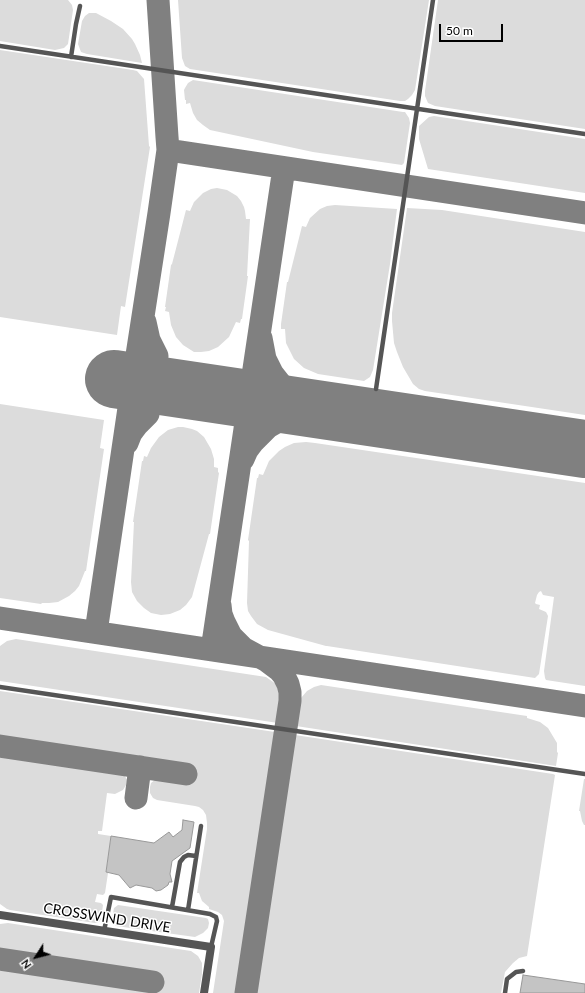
<!DOCTYPE html>
<html>
<head>
<meta charset="utf-8">
<style>
	body { margin:0 }
	#map { position:relative; width:585px; height:993px; overflow:hidden; background:#fff; font-family:Lato,sans-serif }
	canvas { display:block }
	.north { position:absolute; left:16px; top:937px; width:40px; height:40px; -webkit-text-stroke:3px #fff; paint-order:stroke; rotate:234deg; font-size:11px; font-weight:700; line-height:16px; text-align:center; color:#000 }
	.north::after { content:''; display:block; margin:auto; width:14px; height:18px; background:#000; clip-path:polygon(50% 0,100% 100%,50% 72%,0 100%) }
	.scale { position:absolute; left:439px; top:24px; width:64px; height:18px; box-sizing:border-box; border:2px solid #000; border-top:0; padding-left:5px; font-size:12px; line-height:14px; white-space:nowrap; color:#000; -webkit-text-stroke:3px #fff; paint-order:stroke }
</style>
</head>
<body>
<div id="map">
<canvas width="585" height="993"></canvas>
<div class="north">N</div>
<div class="scale">50 m</div>
</div>
<script>
const c = document.querySelector('canvas').getContext('2d');
c.lineJoin = 'round';
function fill(path, color) { c.fillStyle = color; c.fill(path, 'evenodd'); }
const poly = rows => new Path2D(rows.map(r => 'M' + r).join(''));
function strokePath(path, color, width, dash) { c.strokeStyle = color; c.lineWidth = width; c.lineCap = dash ? 'butt' : 'round'; c.setLineDash(dash || []); c.stroke(path); }
function write(font, color, halo, rows, align = 'center') {
  c.font = font + ' Lato,sans-serif'; c.lineWidth = 3; c.setLineDash([]); c.textBaseline = 'middle'; c.strokeStyle = halo; c.fillStyle = color; for (const [text, x, y, turn = 0] of rows) {
    c.save(); c.translate(x, y); c.rotate((+turn || 0) * Math.PI / 180); c.textAlign = isNaN(turn) ? turn : align; if (halo) c.strokeText(text, 0, 0); c.fillText(text, 0, 0); c.restore();
  }
}
fill(poly([
	[0,0,68,0,72,5,73,10,68,44,64,48,55,50,0,41],
	[178,0,429,0,415,90,412,95,408,99,405,101,400,101,190,69,185,66,182,58],
	[438,0,585,0,585,129,435,106,428,103,425,96,425,91],
	[89,13,96,13,111,21,123,29,132,39,135,44,140,55,142,63,87,54,81,52,78,44,82,21,85,16],
	[0,50,133,70,137,71,144,79,149,146,150,147,125,307,121,306,117,335,0,317],
	[193,80,403,112,405,112,409,118,410,123,404,163,402,165,313,152,210,130,203,125,197,120,193,113,190,103,186,104,186,100,185,100,184,90,185,88,188,83],
	[434,116,585,139,585,193,428,169,419,139,419,126,429,117],
	[217,188,227,190,237,196,241,201,244,207,245,211,246,219,250,219,247,276,248,276,242,319,241,319,240,323,236,322,229,337,218,347,209,351,201,352,194,352,183,345,176,337,171,325,169,312,165,311,166,307,165,307,171,265,172,264,186,210,190,211,194,202,203,193,211,189],
	[335,205,397,209,390,264,373,370,370,377,364,381,318,374,304,368,294,359,286,343,285,329,281,329,281,324,287,282,288,282,302,226,306,227,310,218,320,209,327,206],
	[407,208,442,210,585,232,585,415,425,391,419,389,413,384,403,367,397,352,394,343,392,321,392,313],
	[0,404,104,420,100,448,104,449,86,571,85,571,79,586,75,591,69,596,58,602,49,603,42,603,41,604,0,598],
	[178,427,183,427,192,429,197,431,204,437,211,449,214,459,214,467,218,468,218,472,219,473,210,534,209,534,192,597,186,605,180,610,170,614,161,615,151,613,144,608,137,601,132,592,131,582,134,522,133,522,142,461,143,461,144,456,147,457,151,448,159,437,168,430],
	[306,442,315,443,585,483,585,686,546,680,545,678,544,671,554,597,543,595,541,591,539,592,537,595,535,603,536,604,540,605,539,609,546,612,548,616,539,674,535,678,327,646,326,646,268,630,257,624,251,616,248,611,247,603,249,541,248,540,257,478,258,478,259,474,263,475,269,461,279,451,285,447,294,443],
	[16,639,266,677,276,684,279,688,282,696,283,707,280,722,278,723,0,681,0,646,7,641],
	[321,685,527,716,527,718,540,722,548,728,557,743,557,752,558,753,556,766,296,726,294,724,296,709,301,698,307,691,314,687],
	[0,691,275,732,279,733,239,993,213,993,224,921,222,915,218,912,209,909,209,907,202,901,199,893,197,893,207,829,207,823,206,815,203,810,199,807,195,806,157,800,153,798,150,793,150,787,151,783,156,779,161,778,161,776,188,780,190,767,54,747,11,740,11,739,0,737],
	[295,735,553,774,555,775,527,956,519,958,513,963,505,972,501,993,254,993,292,736],
	[0,753,9,754,9,753,117,770,124,774,127,780,126,785,123,790,115,794,107,793,102,831,98,831,98,834,111,836,106,872,108,873,105,893,103,895,97,894,95,902,101,903,103,905,101,919,99,922,95,923,10,910,7,909,0,904],
	[584,779,585,779,585,825,584,825,582,821,580,811,579,811],
	[118,905,206,918,208,919,209,923,208,928,203,933,195,937,116,926,113,923,112,919,114,908],
	[8,923,191,951,198,956,202,963,202,974,199,993,0,993,0,965,157,989,159,975,0,951,0,924]
]), '#dcdcdc');
strokePath(poly([
	[168,150,585,213],
	[145,322,149,340,157,356],
	[261,338,265,359,272,373,283,387,295,397,304,402,325,409],
	[127,443,131,433,137,425,148,414],
	[243,459,247,450,253,442,268,427,282,419,300,413,310,412,324,412,403,424],
	[220,605,221,614,224,622,231,636,243,648,267,661,279,670,284,676,288,684,290,692,290,701,246,993],
	[0,618,585,706],
	[96,632,133,381,159,213,168,150,167,137,158,0],
	[212,650,284,168],
	[0,746,186,774],
	[136,798,140,767],
	[0,959,153,982]
]), '#808080', 23);
strokePath(poly([
	[114,379,585,449]
]), '#808080', 58);
const building = poly([
	[183,820,194,822,190,848,172,861,170,874,172,882,169,882,168,885,161,890,156,891,152,888,136,885,130,888,119,875,106,872,111,836,154,843,169,832,173,837,182,830,183,820],
	[523,975,585,984,585,993,520,993,523,975]
]);
fill(building, '#c4c4c4');
strokePath(building, '#999', 1);
strokePath(poly([
	[0,46,585,134],
	[71,57,76,24,80,6],
	[376,389,433,0],
	[0,687,585,774],
	[172,907,180,862,184,857,188,855,196,856],
	[188,910,201,826],
	[104,931,111,897,210,914,216,917,217,921,211,947],
	[505,993,507,979,516,972,523,971]
]), '#555', 4.5);
strokePath(poly([
	[0,915,211,947,204,993]
]), '#555', 8);
write('14px', '#000', '#fff', [
	["CROSSWIND DRIVE",107,918,9]
]);
</script>
</body>
</html>
